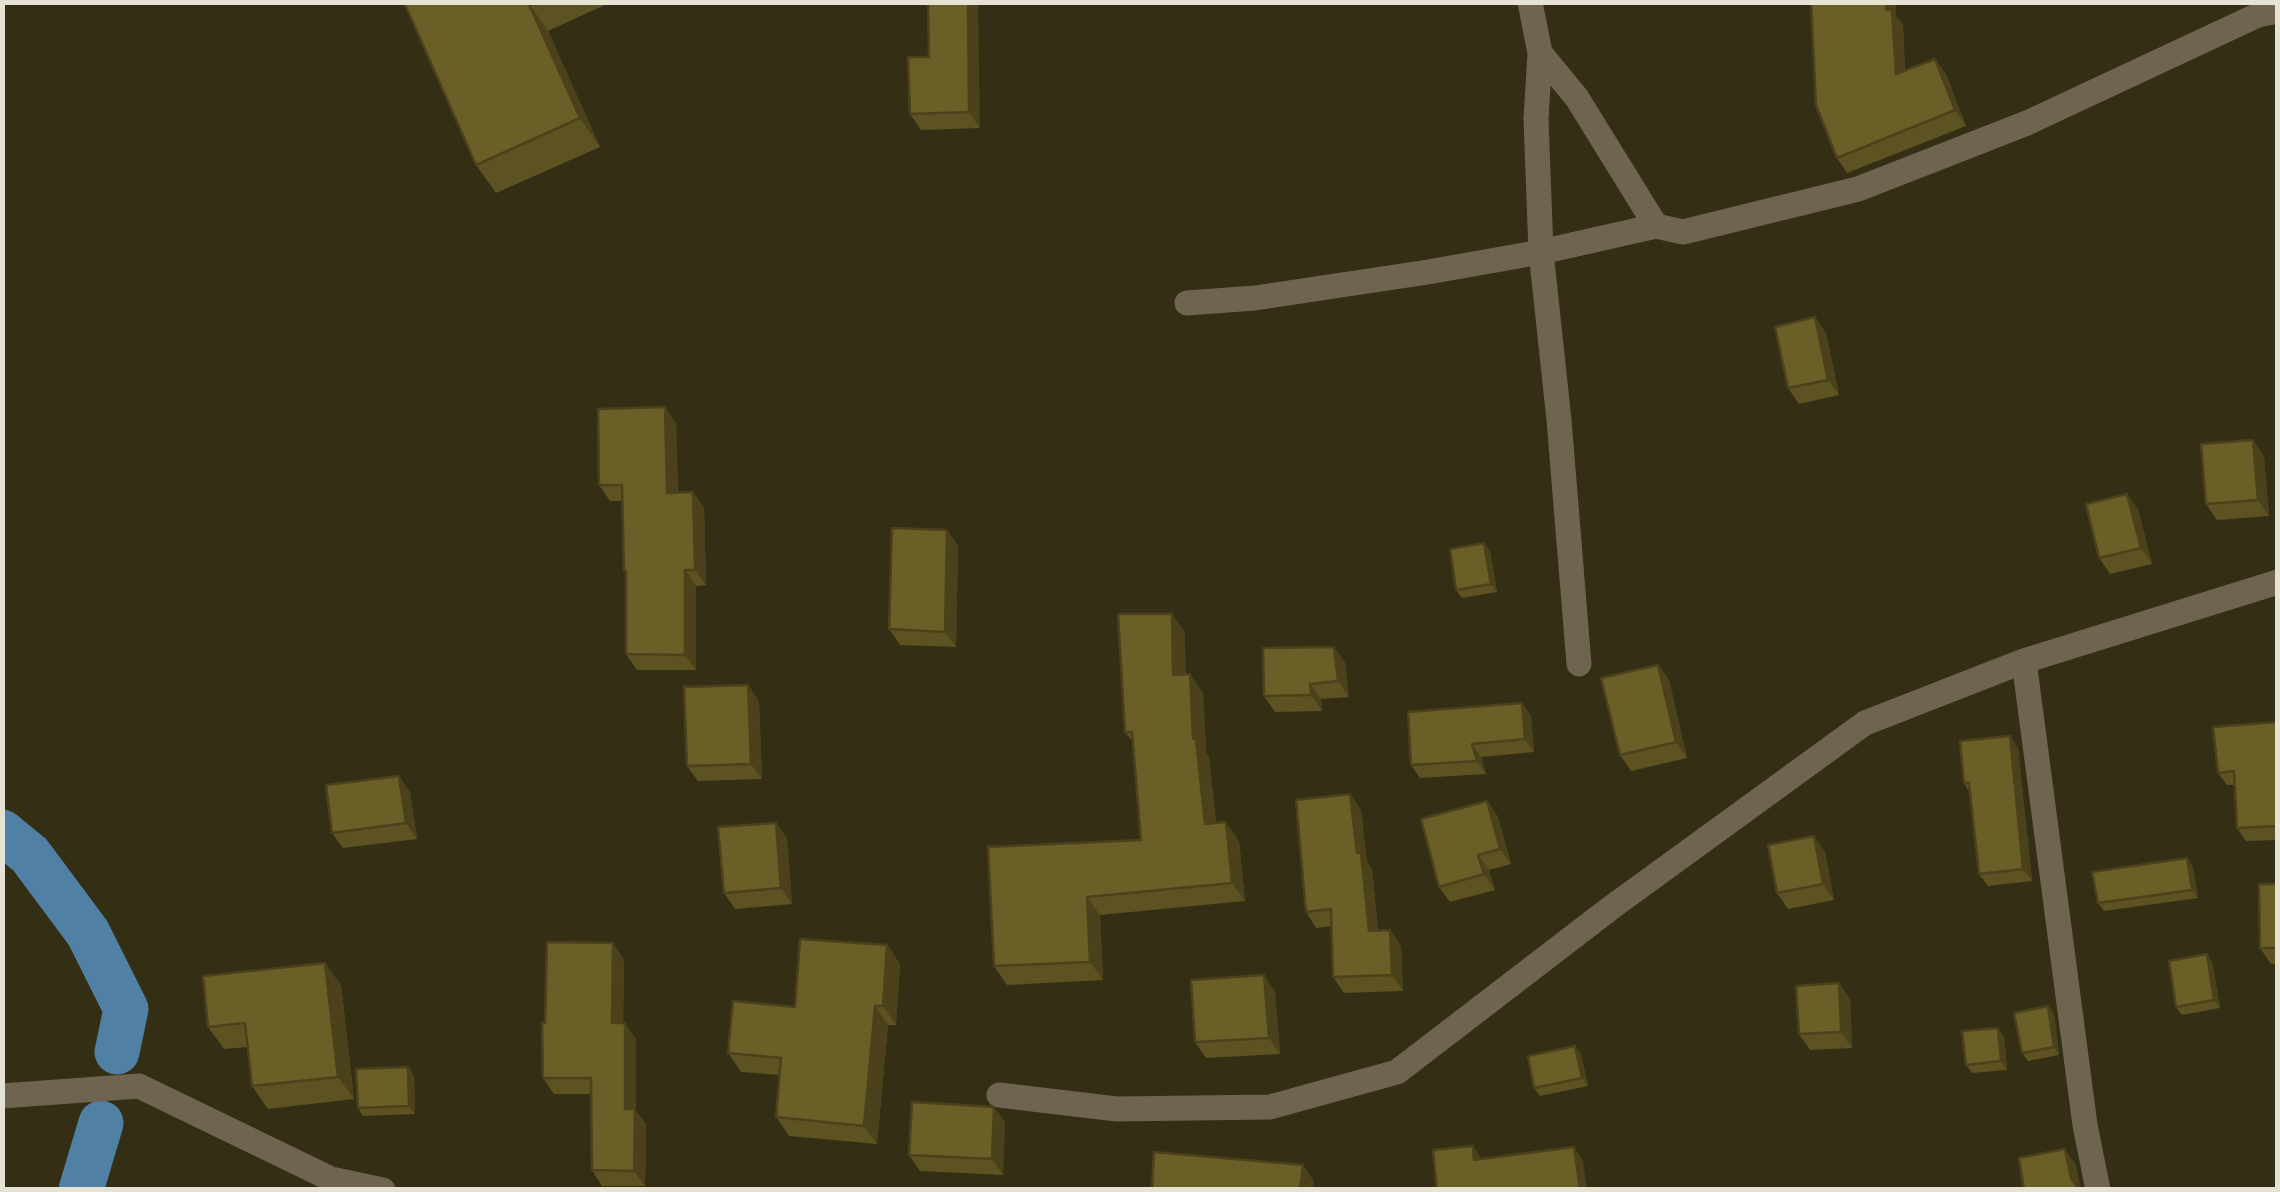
<!DOCTYPE html>
<html>
<head>
<meta charset="utf-8">
<style>
	body { margin:0 }
	#map { position:relative; width:2280px; height:1192px; overflow:hidden; background:#332e14; font-family:"Varela Round",sans-serif }
	canvas { display:block }
	.frame { position:absolute; inset:0; border:5px solid #e6e3d4; pointer-events:none }
</style>
</head>
<body>
<div id="map">
<canvas width="2280" height="1192"></canvas>
<div class="frame"></div>
</div>
<script>
const c = document.querySelector('canvas').getContext('2d');
c.lineJoin = 'round';
const poly = rows => new Path2D(rows.map(r => 'M' + r).join(''));
function strokePath(path, color, width, dash) { c.strokeStyle = color; c.lineWidth = width; c.lineCap = dash ? 'butt' : 'round'; c.setLineDash(dash || []); c.stroke(path); }
function fill(path, color) { c.fillStyle = color; c.fill(path, 'evenodd'); }
strokePath(poly([
	[2,832,30,855,88,933,126,1009,117,1052],
	[81,1190,101,1123]
]), '#5080a4', 45);
strokePath(poly([
	[1530,2,1540,53,1536,119,1541,252,1559,420,1579,664],
	[1540,53,1577,98,1656,226],
	[1187,303,1255,298,1428,272,1541,252,1656,226,1683,232,1858,189,2027,123,2258,15,2278,11],
	[2024,661,2085,1125,2098,1190],
	[999,1095,1117,1109,1270,1107,1397,1072,1612,907,1865,723,2024,661,2278,582],
	[2,1096,139,1086,331,1179,383,1190]
]), '#6f644f', 25);
fill(poly([
	[404,2,606,2,607,4,548,31,600,147,496,193,476,165],
	[928,2,980,128,921,130,910,114,929,57],
	[1787,2,1896,2,1896,16,1903,25,1905,71,1946,74,1966,126,1847,173,1837,158,1811,3,1789,5],
	[1826,333,1839,395,1799,404,1788,388],
	[676,423,678,493,693,492,704,508,706,585,696,586,696,670,637,670,626,654,626,574,624,571,622,501,610,501,599,485],
	[2264,456,2269,516,2217,520,2206,504],
	[2138,509,2152,564,2110,574,2099,558],
	[958,545,956,647,900,645,889,629],
	[1490,551,1497,592,1462,598,1456,590],
	[1185,632,1185,675,1203,693,1206,752,1209,757,1216,823,1239,841,1245,901,1100,915,1103,980,1007,985,994,966,1141,840,1133,742,1125,732],
	[1334,647,1345,663,1349,697,1321,699,1322,711,1275,712,1264,696],
	[1658,665,1669,680,1687,758,1631,771,1620,755],
	[748,685,759,701,762,779,698,781,687,766],
	[1531,716,1534,752,1481,757,1486,774,1420,778,1411,765],
	[2278,722,2278,840,2246,841,2237,828,2234,785,2227,785,2218,773],
	[2018,748,2032,881,1988,886,1979,874,1970,793,1964,783],
	[410,792,417,839,343,848,332,833],
	[1350,794,1361,810,1367,862,1372,869,1378,931,1390,930,1401,946,1403,991,1344,993,1333,977,1332,926,1316,928,1306,912],
	[1487,801,1498,817,1511,864,1489,870,1495,890,1450,902,1439,887],
	[776,823,787,838,792,904,735,909,724,893],
	[1825,852,1834,900,1788,909,1777,893],
	[2187,858,2193,867,2198,898,2104,911,2098,903],
	[2278,884,2278,964,2271,964,2260,948],
	[887,945,900,964,896,1025,888,1025,877,1144,789,1136,776,1117,780,1075,741,1072,728,1053],
	[624,959,623,1023,636,1039,636,1111,646,1124,645,1186,602,1186,592,1170,591,1094,554,1094,543,1078,545,1023],
	[2212,962,2220,1008,2182,1015,2176,1007],
	[341,985,354,1099,268,1109,252,1086,248,1047,224,1049,208,1027],
	[1275,991,1280,1054,1206,1058,1195,1042],
	[1850,999,1852,1048,1810,1050,1799,1034],
	[2048,1006,2054,1014,2059,1055,2028,1061,2022,1053],
	[2004,1036,2007,1070,1972,1073,1966,1065],
	[1581,1054,1588,1086,1540,1096,1534,1088],
	[414,1075,415,1114,363,1116,358,1108],
	[994,1107,1005,1122,1003,1175,920,1171,909,1155]
]), '#5c5222');
fill(poly([
	[528,2,548,31,600,147,580,118],
	[968,2,978,2,980,128,969,112],
	[1886,2,1896,2,1896,16,1903,25,1906,90,1896,74],
	[1935,59,1946,74,1966,126,1955,110],
	[1815,317,1826,333,1839,395,1828,380],
	[665,407,676,423,678,509,667,493],
	[2253,440,2264,456,2269,516,2258,500],
	[693,492,704,508,706,585,695,570],
	[2127,494,2138,509,2152,564,2141,548],
	[947,530,958,545,956,647,945,632],
	[1484,543,1490,551,1497,592,1491,584],
	[685,570,696,586,696,670,685,655],
	[1172,614,1185,632,1186,694,1173,675],
	[1334,647,1345,663,1349,697,1338,681],
	[1658,665,1669,680,1687,758,1676,742],
	[1190,674,1203,693,1206,752,1209,757,1218,842,1205,824,1193,739],
	[1310,684,1321,699,1322,711,1311,695],
	[748,685,759,701,762,779,751,764],
	[1522,703,1531,716,1534,752,1525,739],
	[2010,736,2018,748,2032,881,2023,869],
	[1472,744,1481,757,1486,774,1477,761],
	[399,776,410,792,417,839,406,823],
	[1350,794,1361,810,1367,862,1372,869,1380,947,1369,931,1357,853],
	[1487,801,1498,817,1511,864,1500,849],
	[1226,822,1239,841,1245,901,1232,883],
	[776,823,787,838,792,904,781,888],
	[1814,836,1825,852,1834,900,1823,884],
	[1478,855,1489,870,1495,890,1484,874],
	[2187,858,2193,867,2198,898,2192,890],
	[1087,897,1100,915,1103,980,1090,962],
	[1390,930,1401,946,1403,991,1392,975],
	[613,943,624,959,623,1039,612,1023],
	[887,945,900,964,896,1025,883,1006],
	[2207,954,2212,962,2220,1008,2214,1000],
	[325,963,341,985,354,1099,338,1077],
	[1264,975,1275,991,1280,1054,1269,1038],
	[1839,983,1850,999,1852,1048,1841,1032],
	[875,1006,888,1025,877,1144,864,1126],
	[2048,1006,2054,1014,2059,1055,2054,1047],
	[625,1023,636,1039,636,1111,646,1124,645,1186,634,1171,625,1109],
	[1998,1028,2004,1036,2007,1070,2001,1061],
	[1575,1046,1581,1054,1588,1086,1582,1078],
	[408,1067,414,1075,415,1114,409,1106],
	[994,1107,1005,1122,1003,1175,992,1159],
	[1473,1146,1482,1159,1474,1160],
	[1574,1147,1583,1160,1587,1190,1580,1190],
	[2065,1149,2076,1165,2081,1190,2079,1190,2071,1178],
	[1303,1165,1314,1181,1313,1190,1300,1190]
]), '#4b421c');
const building = poly([
	[404,2,528,2,580,118,476,165,404,2],
	[928,2,968,2,969,112,910,114,908,57,929,57,928,2],
	[1811,2,1886,2,1886,10,1892,10,1896,74,1935,59,1955,110,1837,158,1816,105,1811,2],
	[1815,317,1828,380,1788,388,1775,327,1815,317],
	[665,407,667,493,693,492,695,570,685,570,685,655,626,654,626,571,624,571,622,485,599,485,598,409,665,407],
	[2253,440,2258,500,2206,504,2201,444,2253,440],
	[2127,494,2141,548,2099,558,2086,504,2127,494],
	[892,528,947,530,945,632,889,629,892,528],
	[1484,543,1491,584,1456,590,1450,549,1484,543],
	[1118,614,1172,614,1173,675,1190,674,1193,739,1196,739,1205,824,1226,822,1232,883,1087,897,1090,962,994,966,988,847,1141,840,1132,732,1125,732,1118,614],
	[1334,647,1338,681,1310,684,1311,695,1264,696,1263,648,1334,647],
	[1658,665,1676,742,1620,755,1601,678,1658,665],
	[748,685,751,764,687,766,684,687,748,685],
	[1522,703,1525,739,1472,744,1477,761,1411,765,1408,712,1522,703],
	[2278,722,2278,826,2237,828,2234,771,2218,773,2213,727,2278,722],
	[2010,736,2023,869,1979,874,1969,783,1964,783,1960,741,2010,736],
	[399,776,406,823,332,833,326,785,399,776],
	[1350,794,1357,853,1361,853,1369,931,1390,930,1392,975,1333,977,1331,909,1306,912,1296,800,1350,794],
	[1487,801,1500,849,1478,855,1484,874,1439,887,1421,819,1487,801],
	[776,823,781,888,724,893,718,827,776,823],
	[1814,836,1823,884,1777,893,1768,845,1814,836],
	[2187,858,2192,890,2098,903,2092,872,2187,858],
	[2259,884,2278,884,2278,948,2260,948,2259,884],
	[800,939,887,945,883,1006,875,1006,864,1126,776,1117,781,1058,728,1053,733,1001,795,1007,800,939],
	[547,942,613,943,612,1023,625,1023,625,1109,635,1109,634,1171,592,1170,591,1078,543,1078,542,1023,545,1023,547,942],
	[2207,954,2214,1000,2176,1007,2169,961,2207,954],
	[325,963,338,1077,252,1086,245,1023,208,1027,203,976,325,963],
	[1264,975,1269,1038,1195,1042,1191,980,1264,975],
	[1839,983,1841,1032,1799,1034,1796,986,1839,983],
	[2048,1006,2054,1047,2022,1053,2014,1013,2048,1006],
	[1998,1028,2001,1061,1966,1065,1962,1031,1998,1028],
	[1575,1046,1582,1078,1534,1088,1528,1056,1575,1046],
	[408,1067,409,1106,358,1108,356,1069,408,1067],
	[912,1102,994,1107,992,1159,909,1155,912,1102],
	[1473,1146,1474,1160,1574,1147,1580,1190,1437,1190,1433,1150,1473,1146],
	[2065,1149,2071,1178,2079,1190,2024,1190,2019,1158,2065,1149],
	[1154,1152,1303,1165,1300,1190,1152,1190,1154,1152]
]);
fill(building, '#6b5f28');
strokePath(building, '#4b421c', 2.5);
</script>
</body>
</html>
